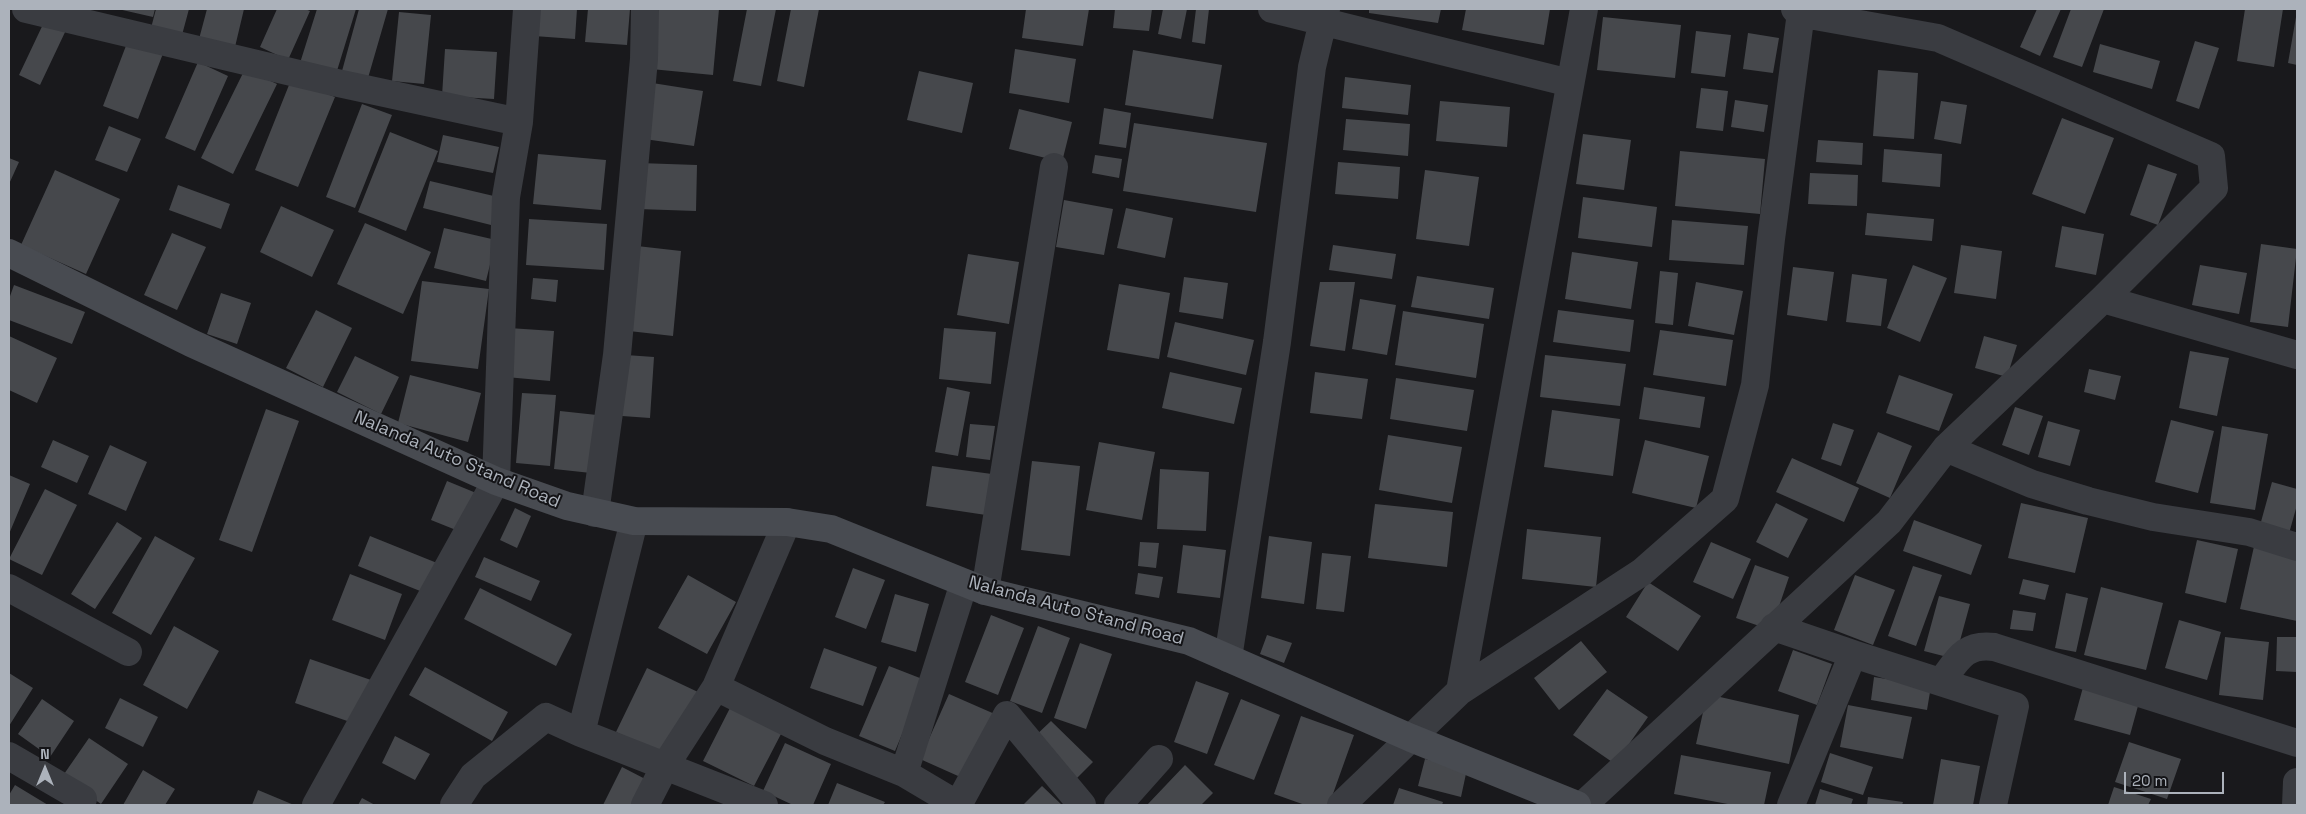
<!DOCTYPE html>
<html>
<head>
<meta charset="utf-8">
<style>
	body { margin:0 }
	#map { position:relative; width:2306px; height:814px; overflow:hidden; background:#19191c; font-family:"Space Grotesk",sans-serif }
	canvas { display:block }
	.frame { position:absolute; inset:0; border:10px solid #acb2bb; pointer-events:none }
	.north { position:absolute; left:20px; top:744px; width:50px; height:50px; -webkit-text-stroke:4px #141417; paint-order:stroke; rotate:0deg; font-size:14px; font-weight:700; line-height:20px; text-align:center; color:#acb2bb }
	.north::after { content:''; display:block; margin:auto; width:18px; height:22px; background:#acb2bb; clip-path:polygon(50% 0,100% 100%,50% 72%,0 100%) }
	.scale { position:absolute; left:2124px; top:772px; width:100px; height:22px; box-sizing:border-box; border:2px solid #acb2bb; border-top:0; padding-left:6px; font-size:15px; line-height:18px; white-space:nowrap; color:#acb2bb; -webkit-text-stroke:4px #141417; paint-order:stroke }
</style>
</head>
<body>
<div id="map">
<canvas width="2306" height="814"></canvas>
<div class="frame"></div>
<div class="north">N</div>
<div class="scale">20 m</div>
</div>
<script>
const ctx = document.querySelector('canvas').getContext('2d');
ctx.lineJoin = 'round';
function paint(path, color) { ctx.fillStyle = color; ctx.fill(path, 'evenodd'); }
function stroke(path, color, width, dash) { ctx.strokeStyle = color; ctx.lineWidth = width; ctx.lineCap = dash ? 'butt' : 'round'; ctx.setLineDash(dash || []); ctx.stroke(path); }
function drawText(font, color, halo, rows, align = 'center') {
  ctx.font = font + ' "Space Grotesk",sans-serif'; ctx.lineWidth = 4; ctx.setLineDash([]); ctx.textBaseline = 'middle'; ctx.strokeStyle = halo; ctx.fillStyle = color; for (const [text, x, y, turn = 0] of rows) {
    ctx.save(); ctx.translate(x, y); ctx.rotate((+turn || 0) * Math.PI / 180); ctx.textAlign = isNaN(turn) ? turn : align; if (halo) ctx.strokeText(text, 0, 0); ctx.fillText(text, 0, 0); ctx.restore();
  }
}
const building = new Path2D(`
	M118,9H155L153,17Z
	M156,9H189L182,35L151,28Z
	M207,9H244L235,47L199,39Z
	M277,9H305L310,11L288,60L260,47Z
	M317,9H356L336,74L300,63Z
	M359,9H388L368,78L342,71Z
	M536,9H577L575,39L534,36Z
	M588,9H630L627,45L585,42Z
	M657,9H719L713,75L651,69Z
	M747,9H776L761,86L733,81Z
	M791,9H819L804,87L777,81Z
	M1026,9H1089L1083,46L1022,38Z
	M1115,9H1152L1149,31L1113,28Z
	M1163,9H1187L1181,39L1158,34Z
	M1196,9H1209L1205,44L1192,42Z
	M1369,9H1441L1438,23L1369,13Z
	M1466,9H1550L1544,45L1462,30Z
	M2037,9H2061L2040,56L2020,47Z
	M2071,9H2104L2082,67L2053,57Z
	M2245,9H2283L2274,67L2237,61Z
	M399,12L431,15L424,84L392,81Z
	M1603,17L1681,25L1675,78L1597,70Z
	M2296,17H2297V65L2288,63Z
	M46,18L67,28L40,85L19,75Z
	M132,30L167,43L138,119L103,106Z
	M1696,31L1731,35L1725,77L1691,73Z
	M1748,33L1779,38L1773,73L1743,69Z
	M2195,41L2219,48L2199,109L2176,101Z
	M2100,44L2160,61L2152,89L2093,72Z
	M445,49L497,52L494,99L442,96Z
	M1015,49L1076,59L1069,103L1009,93Z
	M1133,50L1222,65L1213,119L1125,105Z
	M198,62L228,76L195,151L165,138Z
	M245,69L277,84L233,174L201,158Z
	M1878,70L1918,73L1914,139L1873,136Z
	M919,71L973,83L962,133L907,120Z
	M1345,77L1411,85L1408,115L1342,108Z
	M291,80L335,97L298,187L255,170Z
	M646,82L703,91L694,146L637,138Z
	M1701,88L1728,91L1723,131L1696,128Z
	M1735,100L1768,105L1764,132L1731,127Z
	M1440,101L1510,107L1507,147L1436,141Z
	M1941,101L1967,105L1961,144L1934,139Z
	M362,104L392,115L355,208L326,197Z
	M1104,108L1131,113L1126,148L1099,144Z
	M1019,109L1072,122L1062,162L1009,149Z
	M2062,118L2114,138L2085,214L2032,194Z
	M1346,119L1410,124L1408,156L1343,150Z
	M1134,123L1267,143L1256,212L1123,191Z
	M109,126L141,139L127,172L95,160Z
	M390,132L438,151L406,231L358,212Z
	M1583,134L1631,140L1624,190L1576,184Z
	M443,135L499,147L493,173L437,162Z
	M1818,140L1863,143L1862,165L1816,162Z
	M1884,149L1942,154L1940,187L1882,182Z
	M1680,151L1765,159L1760,214L1675,206Z
	M538,154L606,160L601,210L533,204Z
	M1095,155L1122,159L1119,178L1092,173Z
	M9,158L19,162L9,184Z
	M1338,162L1400,167L1398,199L1335,194Z
	M639,163L697,165L696,211L638,209Z
	M2148,164L2177,174L2158,225L2130,215Z
	M55,170L120,199L86,274L21,245Z
	M1425,170L1479,177L1469,246L1416,239Z
	M1810,173L1858,175L1857,206L1808,204Z
	M430,181L498,197L491,225L423,208Z
	M178,185L230,204L221,229L169,210Z
	M1583,197L1657,207L1652,247L1578,238Z
	M1064,200L1113,209L1104,255L1056,247Z
	M281,206L334,230L312,277L260,252Z
	M1126,208L1173,218L1165,258L1117,248Z
	M1867,213L1934,219L1932,241L1865,235Z
	M529,219L607,224L604,270L526,265Z
	M1672,220L1748,226L1744,265L1669,260Z
	M365,223L431,252L403,314L337,284Z
	M2062,226L2104,234L2096,275L2055,267Z
	M444,228L496,240L486,281L434,268Z
	M172,233L206,247L177,310L144,295Z
	M2261,244L2297,249L2288,327L2250,322Z
	M1333,245L1396,254L1392,279L1329,270Z
	M1961,245L2002,251L1996,299L1954,293Z
	M637,246L681,251L673,336L629,331Z
	M1572,252L1638,262L1631,309L1565,299Z
	M968,254L1019,262L1009,324L957,315Z
	M1913,265L1947,278L1920,342L1887,328Z
	M2200,265L2247,273L2239,314L2192,305Z
	M1793,267L1834,272L1827,321L1787,315Z
	M1660,271L1678,273L1673,325L1655,323Z
	M1852,274L1887,279L1881,326L1846,322Z
	M1417,276L1494,288L1489,319L1411,307Z
	M1184,277L1228,283L1223,319L1179,312Z
	M533,278L558,280L556,302L531,299Z
	M422,281L489,289L478,369L411,361Z
	M1320,282H1355L1345,351L1310,346Z
	M1696,282L1743,291L1734,335L1688,326Z
	M1119,284L1170,293L1159,359L1107,350Z
	M14,285L85,312L72,344L9,320V299Z
	M221,293L251,303L237,344L207,334Z
	M1360,299L1396,305L1387,355L1352,349Z
	M316,310L352,328L323,387L286,368Z
	M1558,310L1634,320L1630,352L1553,342Z
	M1403,311L1484,324L1476,378L1395,365Z
	M1175,322L1254,340L1246,375L1167,357Z
	M509,328L554,331L550,381L506,377Z
	M944,328L996,332L991,384L939,379Z
	M1660,330L1733,340L1726,386L1653,375Z
	M9,336L57,358L37,403L9,390Z
	M1984,336L2017,345L2007,377L1975,368Z
	M2190,351L2229,358L2217,416L2179,408Z
	M626,355L654,357L650,418L622,416Z
	M1545,355L1626,364L1620,406L1540,397Z
	M355,356L399,377L381,414L337,392Z
	M2089,369L2121,376L2115,400L2084,392Z
	M1170,372L1242,388L1234,424L1162,408Z
	M1315,372L1368,379L1362,419L1310,413Z
	M410,375L481,393L468,442L398,423Z
	M1899,375L1953,394L1939,431L1886,413Z
	M1396,378L1474,390L1467,431L1390,419Z
	M947,387L970,392L958,456L935,452Z
	M1644,387L1705,397L1700,428L1639,419Z
	M522,393L556,395L550,466L516,463Z
	M2015,407L2043,416L2029,455L2002,445Z
	M266,409L299,421L252,552L219,540Z
	M1552,410L1620,419L1613,476L1544,467Z
	M560,411L597,415L591,473L554,469Z
	M2171,420L2214,431L2198,493L2155,482Z
	M2048,421L2080,430L2070,466L2038,457Z
	M1833,423L1854,430L1841,466L1821,459Z
	M970,424L995,426L990,460L966,457Z
	M2222,426L2268,434L2255,510L2210,503Z
	M1878,432L1912,446L1890,498L1856,483Z
	M1388,435L1462,447L1452,503L1379,490Z
	M53,440L89,456L77,483L41,467Z
	M1645,440L1709,456L1696,508L1632,493Z
	M1099,442L1155,452L1142,520L1086,510Z
	M110,445L147,462L126,511L88,494Z
	M1792,458L1859,488L1844,522L1776,492Z
	M1032,461L1080,466L1070,556L1021,550Z
	M932,466L992,474L986,515L926,506Z
	M1160,469L1209,472L1206,531L1157,529Z
	M9,475L30,484L9,534Z
	M447,481L481,495L466,534L431,520Z
	M2272,482L2297,489V505L2288,537L2259,529Z
	M45,489L77,505L42,575L9,559Z
	M1776,503L1808,519L1788,558L1756,542Z
	M2021,503L2088,518L2075,573L2008,558Z
	M1375,504L1453,512L1447,567L1368,558Z
	M515,508L531,516L517,548L500,540Z
	M1914,520L1982,545L1971,575L1903,551Z
	M117,522L142,538L95,609L71,594Z
	M1527,529L1601,537L1596,587L1522,579Z
	M155,536L195,558L151,635L112,613Z
	M370,536L442,565L430,595L358,566Z
	M1269,536L1312,542L1304,604L1261,598Z
	M2197,540L2238,549L2226,603L2185,593Z
	M1140,542L1159,543L1156,568L1138,566Z
	M1711,542L1751,559L1733,599L1693,582Z
	M2255,542L2297,551V621L2240,609Z
	M1183,545L1226,550L1220,598L1177,593Z
	M1322,553L1351,556L1344,612L1316,609Z
	M484,557L540,581L531,601L475,577Z
	M1755,565L1789,577L1771,630L1736,618Z
	M1913,566L1942,575L1916,646L1888,636Z
	M853,568L885,580L866,629L835,617Z
	M1138,573L1163,577L1159,598L1135,594Z
	M350,574L402,594L385,640L332,620Z
	M688,575L736,602L707,654L658,628Z
	M1855,575L1895,590L1873,645L1834,630Z
	M2023,579L2049,585L2045,600L2019,594Z
	M1648,582L1701,616L1678,651L1626,617Z
	M2101,587L2163,603L2146,670L2084,655Z
	M480,588L572,634L556,666L464,619Z
	M2066,593L2088,598L2076,652L2055,648Z
	M895,594L929,604L916,652L881,642Z
	M1939,596L1970,604L1955,659L1924,651Z
	M2013,610L2036,613L2033,631L2010,629Z
	M991,615L1024,628L998,695L965,682Z
	M2179,620L2221,632L2207,680L2165,668Z
	M174,626L219,651L187,709L143,685Z
	M1038,626L1070,638L1042,713L1010,701Z
	M1267,635L1292,643L1284,663L1260,654Z
	M2225,637L2269,642L2263,700L2219,695Z
	M2277,637H2297V672L2276,671Z
	M1581,641L1607,672L1559,710L1534,678Z
	M1080,643L1112,654L1086,729L1054,718Z
	M824,648L877,667L863,706L810,688Z
	M1793,650L1832,664L1817,705L1778,691Z
	M310,659L371,680L356,724L295,703Z
	M889,666L925,680L895,751L859,736Z
	M425,667L508,712L492,741L409,695Z
	M647,668L698,692L667,756L616,732Z
	M9,673L33,688L9,726Z
	M1874,677L1931,686L1927,710L1871,700Z
	M2085,680L2141,695L2130,735L2074,720Z
	M1196,681L1229,693L1207,754L1174,742Z
	M1607,689L1648,717L1615,764L1573,735Z
	M949,694L997,715L967,780L920,759Z
	M1707,694L1799,715L1789,764L1696,744Z
	M120,698L158,717L143,747L105,728Z
	M42,699L74,721L50,757L18,734Z
	M1241,699L1280,715L1254,780L1214,765Z
	M1848,705L1912,717L1903,759L1840,747Z
	M730,708L781,734L754,786L703,761Z
	M1301,716L1354,735L1329,805H1305L1274,794Z
	M1051,721L1093,762L1075,780L1033,738Z
	M395,736L430,754L415,780L382,763Z
	M89,738L128,764L101,804L62,777Z
	M2129,742L2181,759L2167,799L2115,782Z
	M785,743L831,764L813,805H793L763,791Z
	M1830,753L1873,767L1863,795L1821,782Z
	M1681,755L1771,772L1764,805H1733L1674,794Z
	M1425,759L1467,769L1461,797L1418,786Z
	M1941,759L1980,766L1973,805H1933Z
	M1185,765L1213,793L1201,805H1147Z
	M622,767L651,782L640,805H603Z
	M143,770L175,789L165,805H123Z
	M837,783L885,802L883,805H828Z
	M15,785L48,805H9V795Z
	M1042,786L1062,805H1023Z
	M2114,787L2151,799L2148,805H2108Z
	M1399,788L1443,802L1442,805H1393Z
	M1820,789L1853,799L1851,805H1815Z
	M258,790L294,805H252Z
	M1868,797L1903,802L1902,805H1867Z
	M362,798L375,805H358Z`);
const street = new Path2D(`
	M26,9L333,82L519,122
	M1272,9L1570,83
	M2103,299L2297,355
	M1946,448L2032,484L2088,501L2153,517L2249,532L2297,547
	M595,513L617,355L644,59L645,9
	M634,521L581,733L764,805
	M9,588L128,652
	M985,591L1054,167
	M1774,627L1853,654L1791,805
	M1853,654L2015,706L1993,805
	M1228,658L1277,342L1312,67L1326,9
	M1941,682C1957,661 1964,643 1994,647L2297,743
	M716,687L825,741L904,773L964,583
	M1460,691L1642,572L1725,499L1755,385L1771,239L1800,20L1804,9
	M9,756L83,799L80,805
	M904,773L958,805L1007,715L1082,805
	M316,805L496,481L506,197L519,122L527,9
	M454,805L473,776L546,717L581,733
	M645,805L665,766L716,687L787,522
	M1118,805L1159,759
	M1341,805L1460,691L1584,9
	M1583,805L1889,522L1946,448L2103,299L2214,188L2211,156L1938,38L1815,16L1795,9
	M2296,805L2297,782`);
const secondary = new Path2D(`
	M9,253L191,343L496,481L567,506L634,521L787,522L831,529L985,591L1189,641L1411,738L1577,805`);
const streetNames = [
	["Nalanda Auto Stand Road",457,460,23],
	["Nalanda Auto Stand Road",1076,611,15]
];
paint(building, '#46484c');
stroke(street, '#3a3c41', 28);
stroke(secondary, '#484b51', 28);
drawText('18px', '#acb2bb', '#141417', streetNames);
</script>
</body>
</html>
